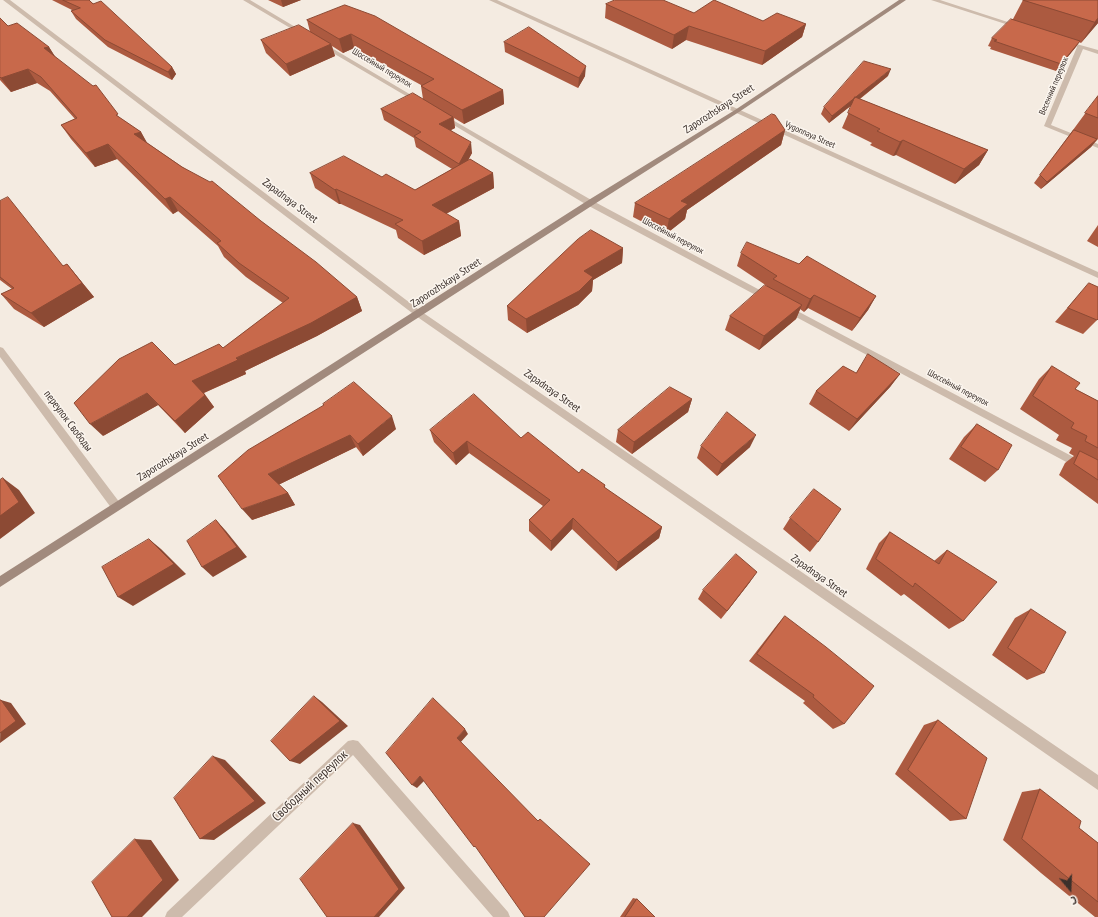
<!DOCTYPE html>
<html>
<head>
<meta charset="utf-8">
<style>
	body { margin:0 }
	#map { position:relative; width:1098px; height:917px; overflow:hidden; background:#f4ebe1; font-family:"PT Sans Narrow",sans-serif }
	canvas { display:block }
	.north { position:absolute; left:1050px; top:869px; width:40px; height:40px; -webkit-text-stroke:3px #fbf5ee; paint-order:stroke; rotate:161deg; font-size:11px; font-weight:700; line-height:16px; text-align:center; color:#3b302b }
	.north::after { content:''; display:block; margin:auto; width:14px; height:18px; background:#3b302b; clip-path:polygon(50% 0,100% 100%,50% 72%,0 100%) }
</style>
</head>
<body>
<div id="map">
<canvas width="1098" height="917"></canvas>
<div class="north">С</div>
</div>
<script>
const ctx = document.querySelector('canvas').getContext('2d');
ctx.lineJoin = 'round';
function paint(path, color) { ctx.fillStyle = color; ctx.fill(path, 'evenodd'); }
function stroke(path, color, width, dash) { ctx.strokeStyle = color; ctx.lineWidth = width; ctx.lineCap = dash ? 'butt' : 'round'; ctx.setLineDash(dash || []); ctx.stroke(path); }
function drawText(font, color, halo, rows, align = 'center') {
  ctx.font = font + ' "PT Sans Narrow",sans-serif'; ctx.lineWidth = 3; ctx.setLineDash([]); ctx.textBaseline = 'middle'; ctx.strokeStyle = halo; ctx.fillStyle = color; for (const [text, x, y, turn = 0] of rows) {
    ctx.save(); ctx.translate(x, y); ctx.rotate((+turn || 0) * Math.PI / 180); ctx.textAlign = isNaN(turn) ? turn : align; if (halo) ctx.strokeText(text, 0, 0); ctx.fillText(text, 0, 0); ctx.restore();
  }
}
const street = new Path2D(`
	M3,0H10L422,312L1098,775V790L416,316Z
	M243,0H250L307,34L302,35Z
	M489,0H497L1098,272V278Z
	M931,0H940L1023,27L1018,28Z
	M1062,40L1098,50V54L1083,49L1051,125L1098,144V148L1044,126L1077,47L1062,42Z
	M321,44H325L423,102L418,103L321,46Z
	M444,115L593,201L771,296L772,298L768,301L765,300L587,205L442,118L441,117Z
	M786,305L1098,470V479L783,310L782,308L783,306Z
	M0,347L3,348L120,503L121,506L120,509L116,511L112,509L0,357Z
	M353,740L358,741L508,912L510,917H493L353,755L182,917H165L167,912L348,741Z`);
const secondary = new Path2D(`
	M899,0H906L739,112L593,205L0,587V576L587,201L735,110Z`);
const wall = new Path2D(`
	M52,0H89L172,67L176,74L172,80L108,47L76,19L71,11H74Z
	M268,0H301L283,7Z
	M1023,0H1098V23L1081,43L1079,42L1075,48L1056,71L990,49L991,47L988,46L992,38L1013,19Z
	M606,4L694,13L763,21L806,24L802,37L762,65L686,40L672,49L605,18Z
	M345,5L503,90L504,104L464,124L454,118L455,128L451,130L472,153L468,160L493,173L494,188L446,214L459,221L461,236L424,255L398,238L396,230L341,204H339L315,188L310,173L382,177L415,190L452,169L416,147L414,138L384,120L381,109L423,99L421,86V85L354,48L343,53L332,46L335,56L290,76L266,53L261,40L310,32L307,20Z
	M0,18L8,26L49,47L55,57L120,118L141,132L146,142L261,221L357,297L362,311L317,336L245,371L246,374L204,393L214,407L185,433L158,405L103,436L175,365L223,348L283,303L246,277L224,257L218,246L178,211L173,214L117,159L95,167L71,139L61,125L75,119L50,91L37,83L11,92L0,80Z
	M504,42L585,76L578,88L505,52Z
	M888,76L860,99L988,150L979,165L955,184L896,155L893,156L870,145L872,143L842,128L852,105L829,123L821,114L824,107Z
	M1098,96V139L1091,147L1041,189L1034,183Z
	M785,130L781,145L687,210L685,219L666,234L633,217L635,203Z
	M0,201L63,266L67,264L94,297L44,327L14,309L1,294L12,289L0,280Z
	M1098,225V247L1087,241Z
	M623,248L622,263L593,280L592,291L578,305L527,333L508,320L507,306Z
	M741,253L876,296L868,310L852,331L808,308L804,312L800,309L796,319L759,350L725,330L730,316L767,286L737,266Z
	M1089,283L1097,320L1083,334L1055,322Z
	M1052,366L1075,389L1098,401V504L1059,475L1065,463L1074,456L1069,453L1072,448L1056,440L1059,435L1020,409L1039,379Z
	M900,374L890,387L849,431L809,404L816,391Z
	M692,399L688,412L632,454L616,442L618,430Z
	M323,404L396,429L363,456L356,447L278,485L288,493L295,505L252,520L324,406Z
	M977,424L998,470L985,482L949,459L964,437Z
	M430,430L521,438L579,473L605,485V488L662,527L659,538L616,571L572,529L551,551L529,531V520L543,506L469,453L456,465L434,442Z
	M701,446L750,447L717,476L697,458Z
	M790,518L818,542L810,552L783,529Z
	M890,532L934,561L947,550L963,621L949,629L904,594L901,596L866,569L879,543Z
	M750,582L721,619L698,599L703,590Z
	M1031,609L1044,673L1027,680L992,655L1015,618Z
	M785,616L844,724L833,729L803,703L805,701L749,661L777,625Z
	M938,720L966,819L950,821L895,774L924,725Z
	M1040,789L1079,828L1098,843V917H1095L1041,873L1003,840L1022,792Z
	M633,898L637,899L655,917H620Z`);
const shadedWall = new Path2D(`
	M281,0H301L283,7Z
	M1098,18V23L1081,43L1095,22Z
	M806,24L802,37L762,65L765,51Z
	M689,26L686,40L672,49L674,35Z
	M351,34L354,48L343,53L339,39Z
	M1080,41L1075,48L1056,71L1061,64Z
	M331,44L335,56L290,76L286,64Z
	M49,47L58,61L44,48Z
	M586,66L585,76L578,88L579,78Z
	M172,67L176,74L172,80L168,72Z
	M28,69L37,83L11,92L1,78Z
	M891,69L888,76L829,123L832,116Z
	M503,90L504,104L464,124L462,110Z
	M453,117L455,128L441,135L439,124Z
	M785,130L781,145L687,210L685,219L666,234L669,219L681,201Z
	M141,132L149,146L134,134Z
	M1097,139L1091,147L1041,189L1047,182Z
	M903,140L896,155L893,156L900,142Z
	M471,142L472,153L460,175L459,164Z
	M108,144L117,159L95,167L86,153Z
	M988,150L979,165L955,184L964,169Z
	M493,173L494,188L434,220L432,205Z
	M336,189L341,204H339L335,190Z
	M170,197L178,211L173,214L165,199Z
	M459,221L461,236L424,255L422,241Z
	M623,248L622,263L593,280L592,291L578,305L527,333L526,319L584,271Z
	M67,264L94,297L44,327L31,313Z
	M814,295L808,308L804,312L810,299Z
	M876,296L868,310L852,331L860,318Z
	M357,297L362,311L317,336L245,371L246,374L201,394L192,381Z
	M802,305L796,319L759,350L764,336Z
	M900,374L890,387L849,431L857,419Z
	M147,393L158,405L103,436L90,424Z
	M205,395L214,407L185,433L175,421Z
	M692,399L688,412L632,454L634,442Z
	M392,416L396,429L363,456L358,444Z
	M350,435L356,447L276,486L268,474Z
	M756,435L750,447L717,476L722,464Z
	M467,441L469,453L456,465L453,453Z
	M3,478L19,490L35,513L0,539V516Z
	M288,493L295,505L252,520L242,509Z
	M573,518L572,529L551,551V541Z
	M216,520L226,531L247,557L213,577L202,567Z
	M662,527L659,538L616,571L618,562Z
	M149,539L161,549L186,574L133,606L118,597Z
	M757,572L750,582L721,619L727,611Z
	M314,696L322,702L348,726L300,764L290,761Z
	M1,700L11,703L26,724L0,743Z
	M465,729L468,734L460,743L457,738Z
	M213,756L225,760L266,803L214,840L200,839Z
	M420,776L425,780L417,788L412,785Z
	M353,823L360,825L405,888L379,917H374Z
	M135,839L151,840L179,880L142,917H127Z`);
const building = new Path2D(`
	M63,0H89L93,4L101,1L172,67L168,72L105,40L71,11L80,8Z
	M615,0H663L694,13L714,0L763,21L777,13L806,24L765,51L689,26L674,35L606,4Z
	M1023,0H1098V18L1095,22Z
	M345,5L375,16L503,90L462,110L421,86L434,79L351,34L339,39L307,20Z
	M0,18L8,26L17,23L49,47L44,48L93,86L96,85L118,114L116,115L141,132L134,134L182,167L210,182L212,181L261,221L316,262L357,297L311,323L236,358L238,360L192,381L205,395L175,421L147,393L90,424L74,403L119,359L152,342L175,365L219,344L223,348L289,298L239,263L217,243L221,241L170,197L165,199L108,144L86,153L61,125L77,118L41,77L28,69L1,78L0,77Z
	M1011,19L1080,41L1061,64L994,41L997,40L992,38Z
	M299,25L331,44L286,64L261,40Z
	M529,27L586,66L579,78L504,42Z
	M864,61L891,69L832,116L824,107Z
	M413,93L453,117L439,124L471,142L459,164L414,136L421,132L381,109Z
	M1098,96V118L1085,113Z
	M855,97L988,150L964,169L903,140L900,142L877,131L880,129L848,113Z
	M772,114L775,115L785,130L681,201L688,204L669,219L635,203Z
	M1074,130L1097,139L1047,182L1040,175Z
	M344,156L382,177L386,174L415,190L470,159L493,173L432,205L459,221L422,241L395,224L403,220L336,189L335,190L310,173Z
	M8,197L63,266L67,264L82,283L31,313L1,294L14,288L0,277V201Z
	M591,230L623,248L584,271L593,277L579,291L526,319L507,306L578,239Z
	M747,242L799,264L807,256L876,296L860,318L814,295L810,299L773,279L777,276L741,253Z
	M1089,283L1098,287V319L1097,320L1068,308Z
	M765,285L802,305L764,336L730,316Z
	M868,354L900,374L857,419L816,391L843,366L856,373Z
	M1052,366L1080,383L1075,389L1098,401V448L1085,441L1087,436L1071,428L1074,423L1033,396Z
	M354,382L392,416L358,444L350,435L268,474L288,493L242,509L218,476L248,450L324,405L323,404Z
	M670,387L692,399L634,442L618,430Z
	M474,394L521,438L528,432L579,473L582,469L605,485L604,487L662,527L618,562L573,518L551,541L529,520L550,500L467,441L453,453L430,430Z
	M727,412L756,435L722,464L701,446Z
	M977,424L1012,445L998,470L961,447Z
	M1080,451L1098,460V480L1074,464Z
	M3,478L19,502L0,516V480Z
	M814,489L841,509L818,542L790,518Z
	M216,520L237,547L202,567L187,541Z
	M890,532L939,564L947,550L997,582L963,621L915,583L913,587L876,559Z
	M149,539L174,564L118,597L102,567Z
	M736,554L757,572L727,611L703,590Z
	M1031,609L1066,632L1044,673L1008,648Z
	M785,616L826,647L874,686L844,724L813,697L814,695L757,654Z
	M314,696L340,721L290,761L271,741Z
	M433,698L465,729L457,738L538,821L540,819L590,864L544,917H525L475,846L474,847L420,776L412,785L386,753Z
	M0,700H1L16,721L0,733Z
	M938,720L987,758L966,819L908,770Z
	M213,756L255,801L200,839L174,798Z
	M1040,789L1081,821L1079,828L1098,843V902L1062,873L1022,839Z
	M353,823L399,889L374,917H327L300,879Z
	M135,839L163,880L127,917H112L92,882Z
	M637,899L655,917H625Z`);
const farStreetnames = [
	["Шоссейный переулок",382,68,31],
	["Весенний переулок",1054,86,-67],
	["Vygonnaya Street",810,135,24],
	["Шоссейный переулок",673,236,28],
	["Шоссейный переулок",958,388,28]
];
const streetNames = [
	["Zaporozhskaya Street",719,109,-33],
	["Zapadnaya Street",290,201,37],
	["Zaporozhskaya Street",446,283,-33],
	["Zapadnaya Street",552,391,35],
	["переулок Свободы",68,421,53],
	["Zaporozhskaya Street",173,457,-32],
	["Zapadnaya Street",819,576,35]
];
const nearStreetnames = [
	["Свободный переулок",310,786,-43]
];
paint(street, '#cdbbac');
paint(secondary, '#a18a7d');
paint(wall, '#ac5a40');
paint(shadedWall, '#8c4a34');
paint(building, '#c8694b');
stroke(building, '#8c4a34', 1);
drawText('9px', '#3b302b', '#fbf5ee', farStreetnames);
drawText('11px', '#3b302b', '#fbf5ee', streetNames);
drawText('13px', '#3b302b', '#fbf5ee', nearStreetnames);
</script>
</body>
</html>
